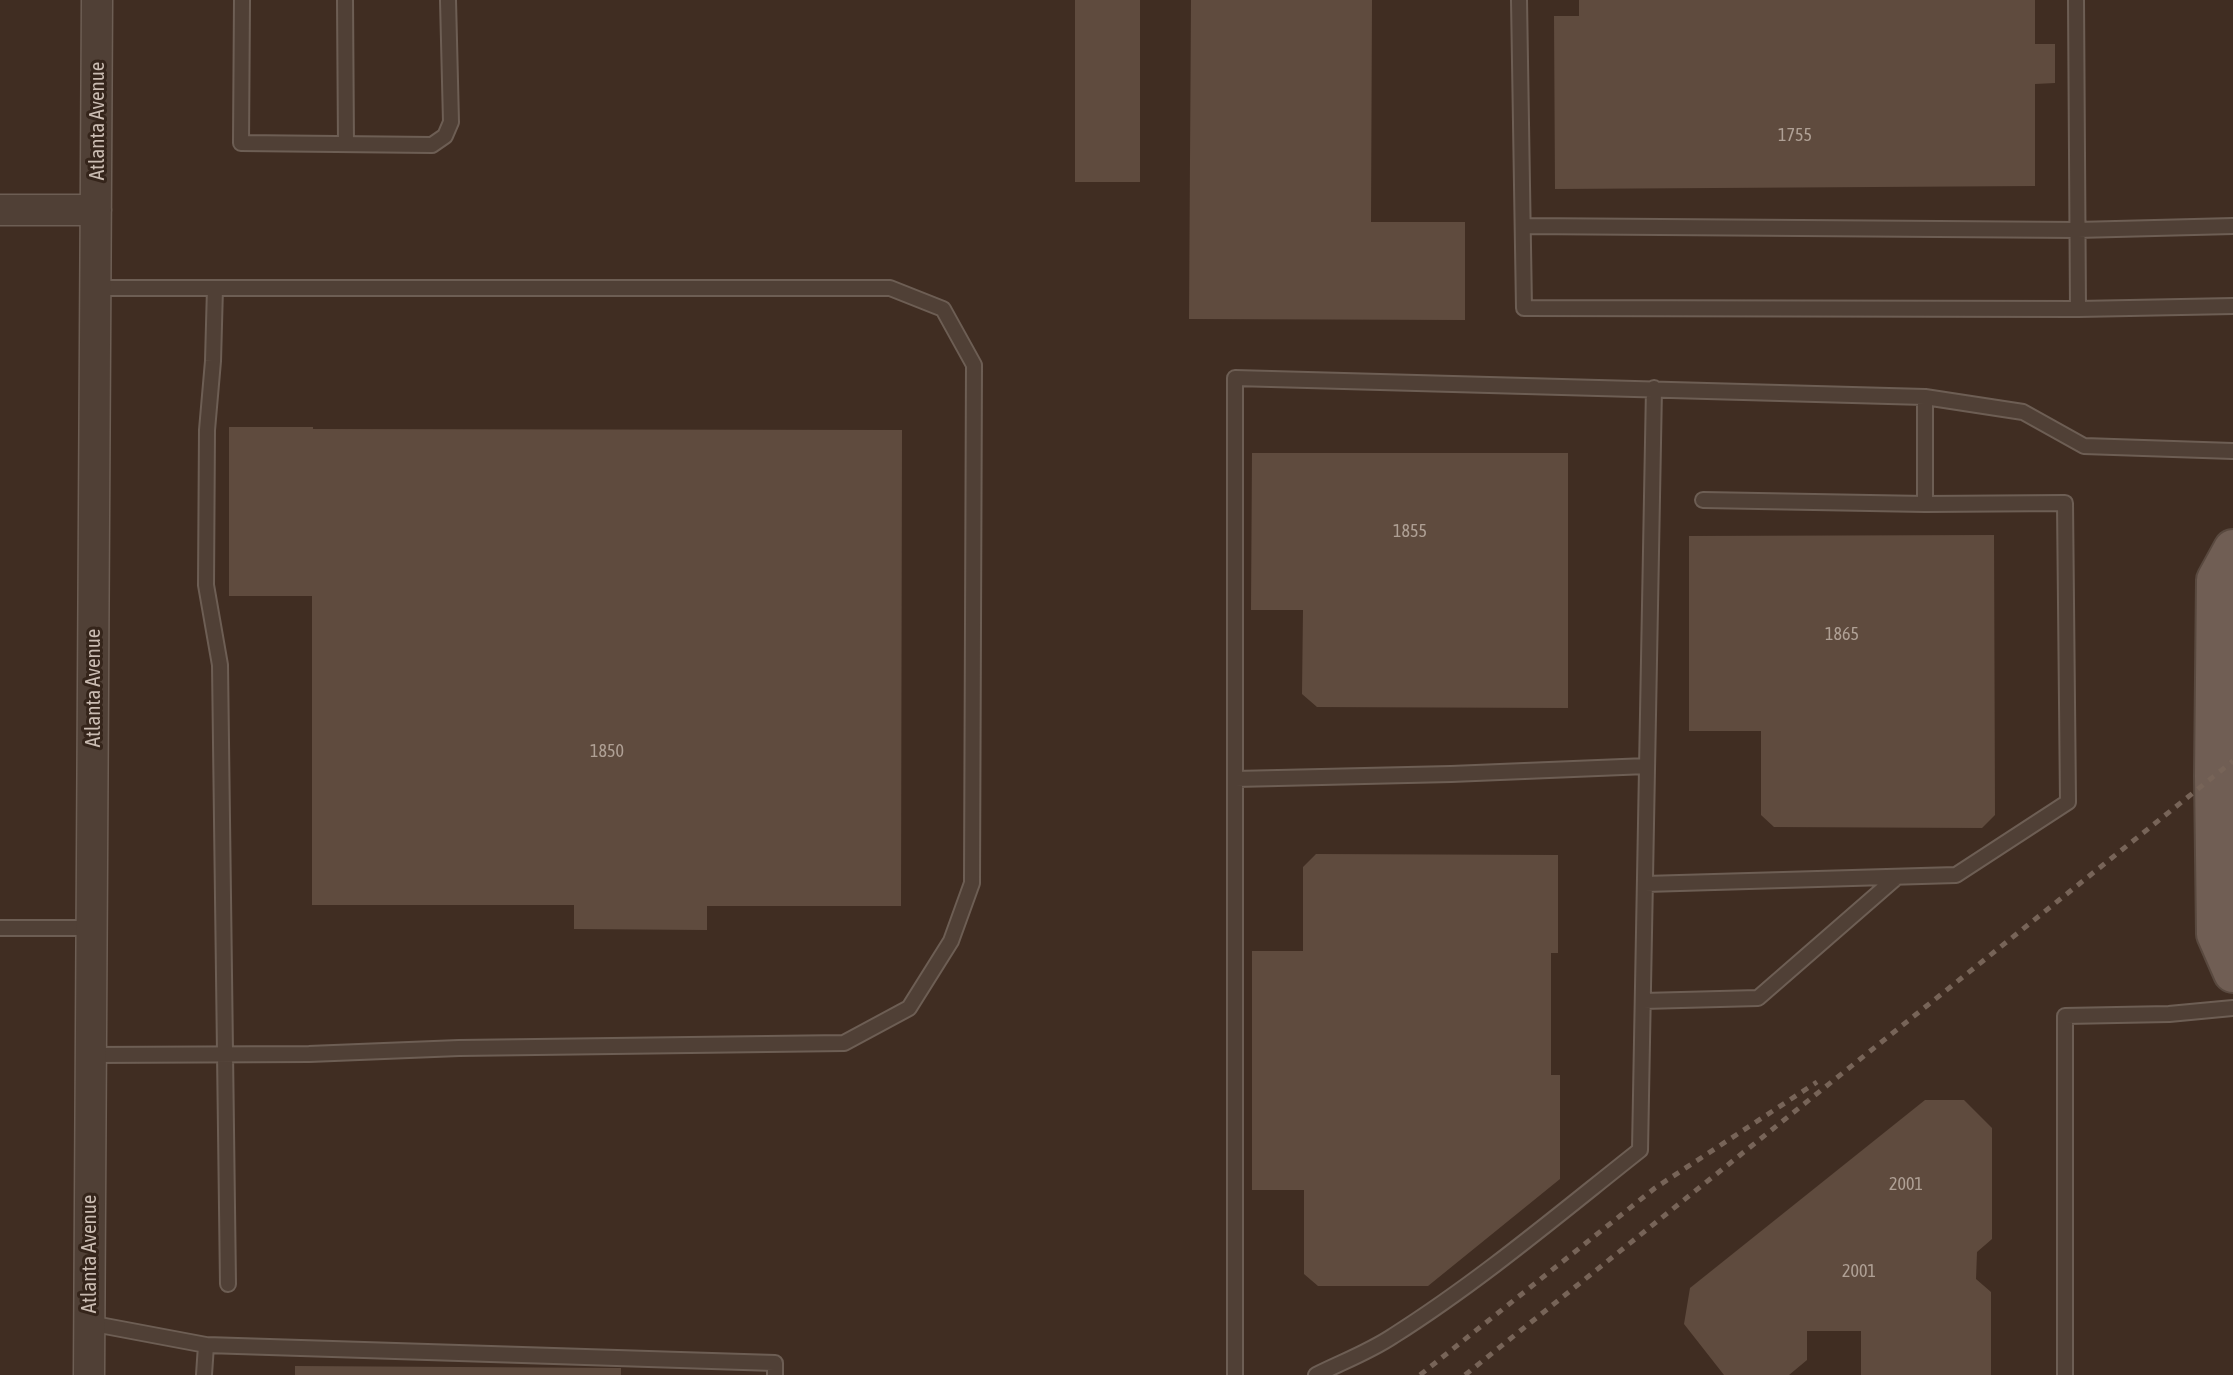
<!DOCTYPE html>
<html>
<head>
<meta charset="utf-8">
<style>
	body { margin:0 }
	canvas { display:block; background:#402d22 }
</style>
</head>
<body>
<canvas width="2233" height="1375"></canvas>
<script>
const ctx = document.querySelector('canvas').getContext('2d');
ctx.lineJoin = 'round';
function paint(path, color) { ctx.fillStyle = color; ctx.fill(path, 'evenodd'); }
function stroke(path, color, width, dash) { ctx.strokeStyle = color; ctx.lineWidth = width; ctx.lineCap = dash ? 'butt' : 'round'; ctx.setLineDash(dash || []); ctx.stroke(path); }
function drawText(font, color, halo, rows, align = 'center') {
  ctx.font = font + ' "Asap Condensed",sans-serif'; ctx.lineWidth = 6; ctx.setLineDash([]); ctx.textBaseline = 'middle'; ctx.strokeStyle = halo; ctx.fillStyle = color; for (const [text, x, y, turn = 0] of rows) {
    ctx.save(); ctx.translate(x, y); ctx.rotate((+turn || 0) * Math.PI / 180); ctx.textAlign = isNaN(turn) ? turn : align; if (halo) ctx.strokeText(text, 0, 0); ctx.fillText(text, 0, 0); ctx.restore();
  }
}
const building = new Path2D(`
	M1075,0H1140V182H1075Z
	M1191,0H1372L1371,222H1465V320L1189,319Z
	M1579,0H2035V44H2055V83L2035,84V186L1555,189L1554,16H1579Z
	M229,427H313V429L902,430L901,906H707V930L574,929V905H312V596H229Z
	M1252,453H1568V708L1317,707L1302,694L1303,610H1251Z
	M1994,535L1995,815L1982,828L1774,827L1761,815V731H1689V536Z
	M1316,854L1558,855V953H1551V1075H1560V1179L1428,1286H1318L1304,1274V1190H1252V951H1303V867Z
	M1925,1100H1964L1992,1128V1239L1977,1252L1976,1279L1991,1292V1375H1861V1331H1807V1360L1789,1375H1724L1684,1324L1690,1288Z
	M295,1366L621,1368V1375H295Z`);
const lane = new Path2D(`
	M242,0L241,143L432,145L445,136L451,122L448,0
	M345,0L346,144
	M1519,0L1524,308L2078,309L2076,0
	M1523,226L2077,230L2233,226
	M215,288L213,361L207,430L206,585L220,665L228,1284
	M2078,309L2233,306
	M1703,500L1925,504
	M1235,779L1451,774L1647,766
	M1645,884L1956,875L2068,802L2065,503L1925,504V397
	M0,928H92
	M1643,1001L1758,998L1897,877
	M91,1055L309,1054L459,1048L844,1043L909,1008L951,941L972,883L974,365L943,309L890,288H96
	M89,1323L206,1345L204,1375
	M206,1345L775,1363V1375
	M1235,1375V378L1925,397L2023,412L2084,446L2233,451
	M1316,1375C1342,1362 1369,1352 1393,1336C1480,1281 1559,1214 1640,1150L1654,388
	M2065,1375V1016L2169,1014L2233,1008`);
const street = new Path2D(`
	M0,210H96
	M89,1375L97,0`);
const primary = new Path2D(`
	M2233,549L2216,580L2214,776L2216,934L2233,973`);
const rail = new Path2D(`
	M1420,1375L1655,1188L1817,1082
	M1465,1375L2233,761`);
const numberNames = [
	["1755",1795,135],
	["1855",1410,531],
	["1865",1842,634],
	["1850",607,751],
	["2001",1906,1184],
	["2001",1859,1271]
];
const streetNames = [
	["Atlanta Avenue",97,121,-90],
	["Atlanta Avenue",93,688,-90],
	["Atlanta Avenue",89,1254,-90]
];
paint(building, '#5f4b3e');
stroke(lane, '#6d5e54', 18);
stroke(street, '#6d5e54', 33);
stroke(primary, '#59493f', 42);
stroke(lane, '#504036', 14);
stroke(street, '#504036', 30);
stroke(primary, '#705e54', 38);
stroke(rail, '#776458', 5, [7, 7]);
drawText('18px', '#afa095', null, numberNames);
drawText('21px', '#cabcb2', '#35251b', streetNames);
</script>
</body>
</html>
